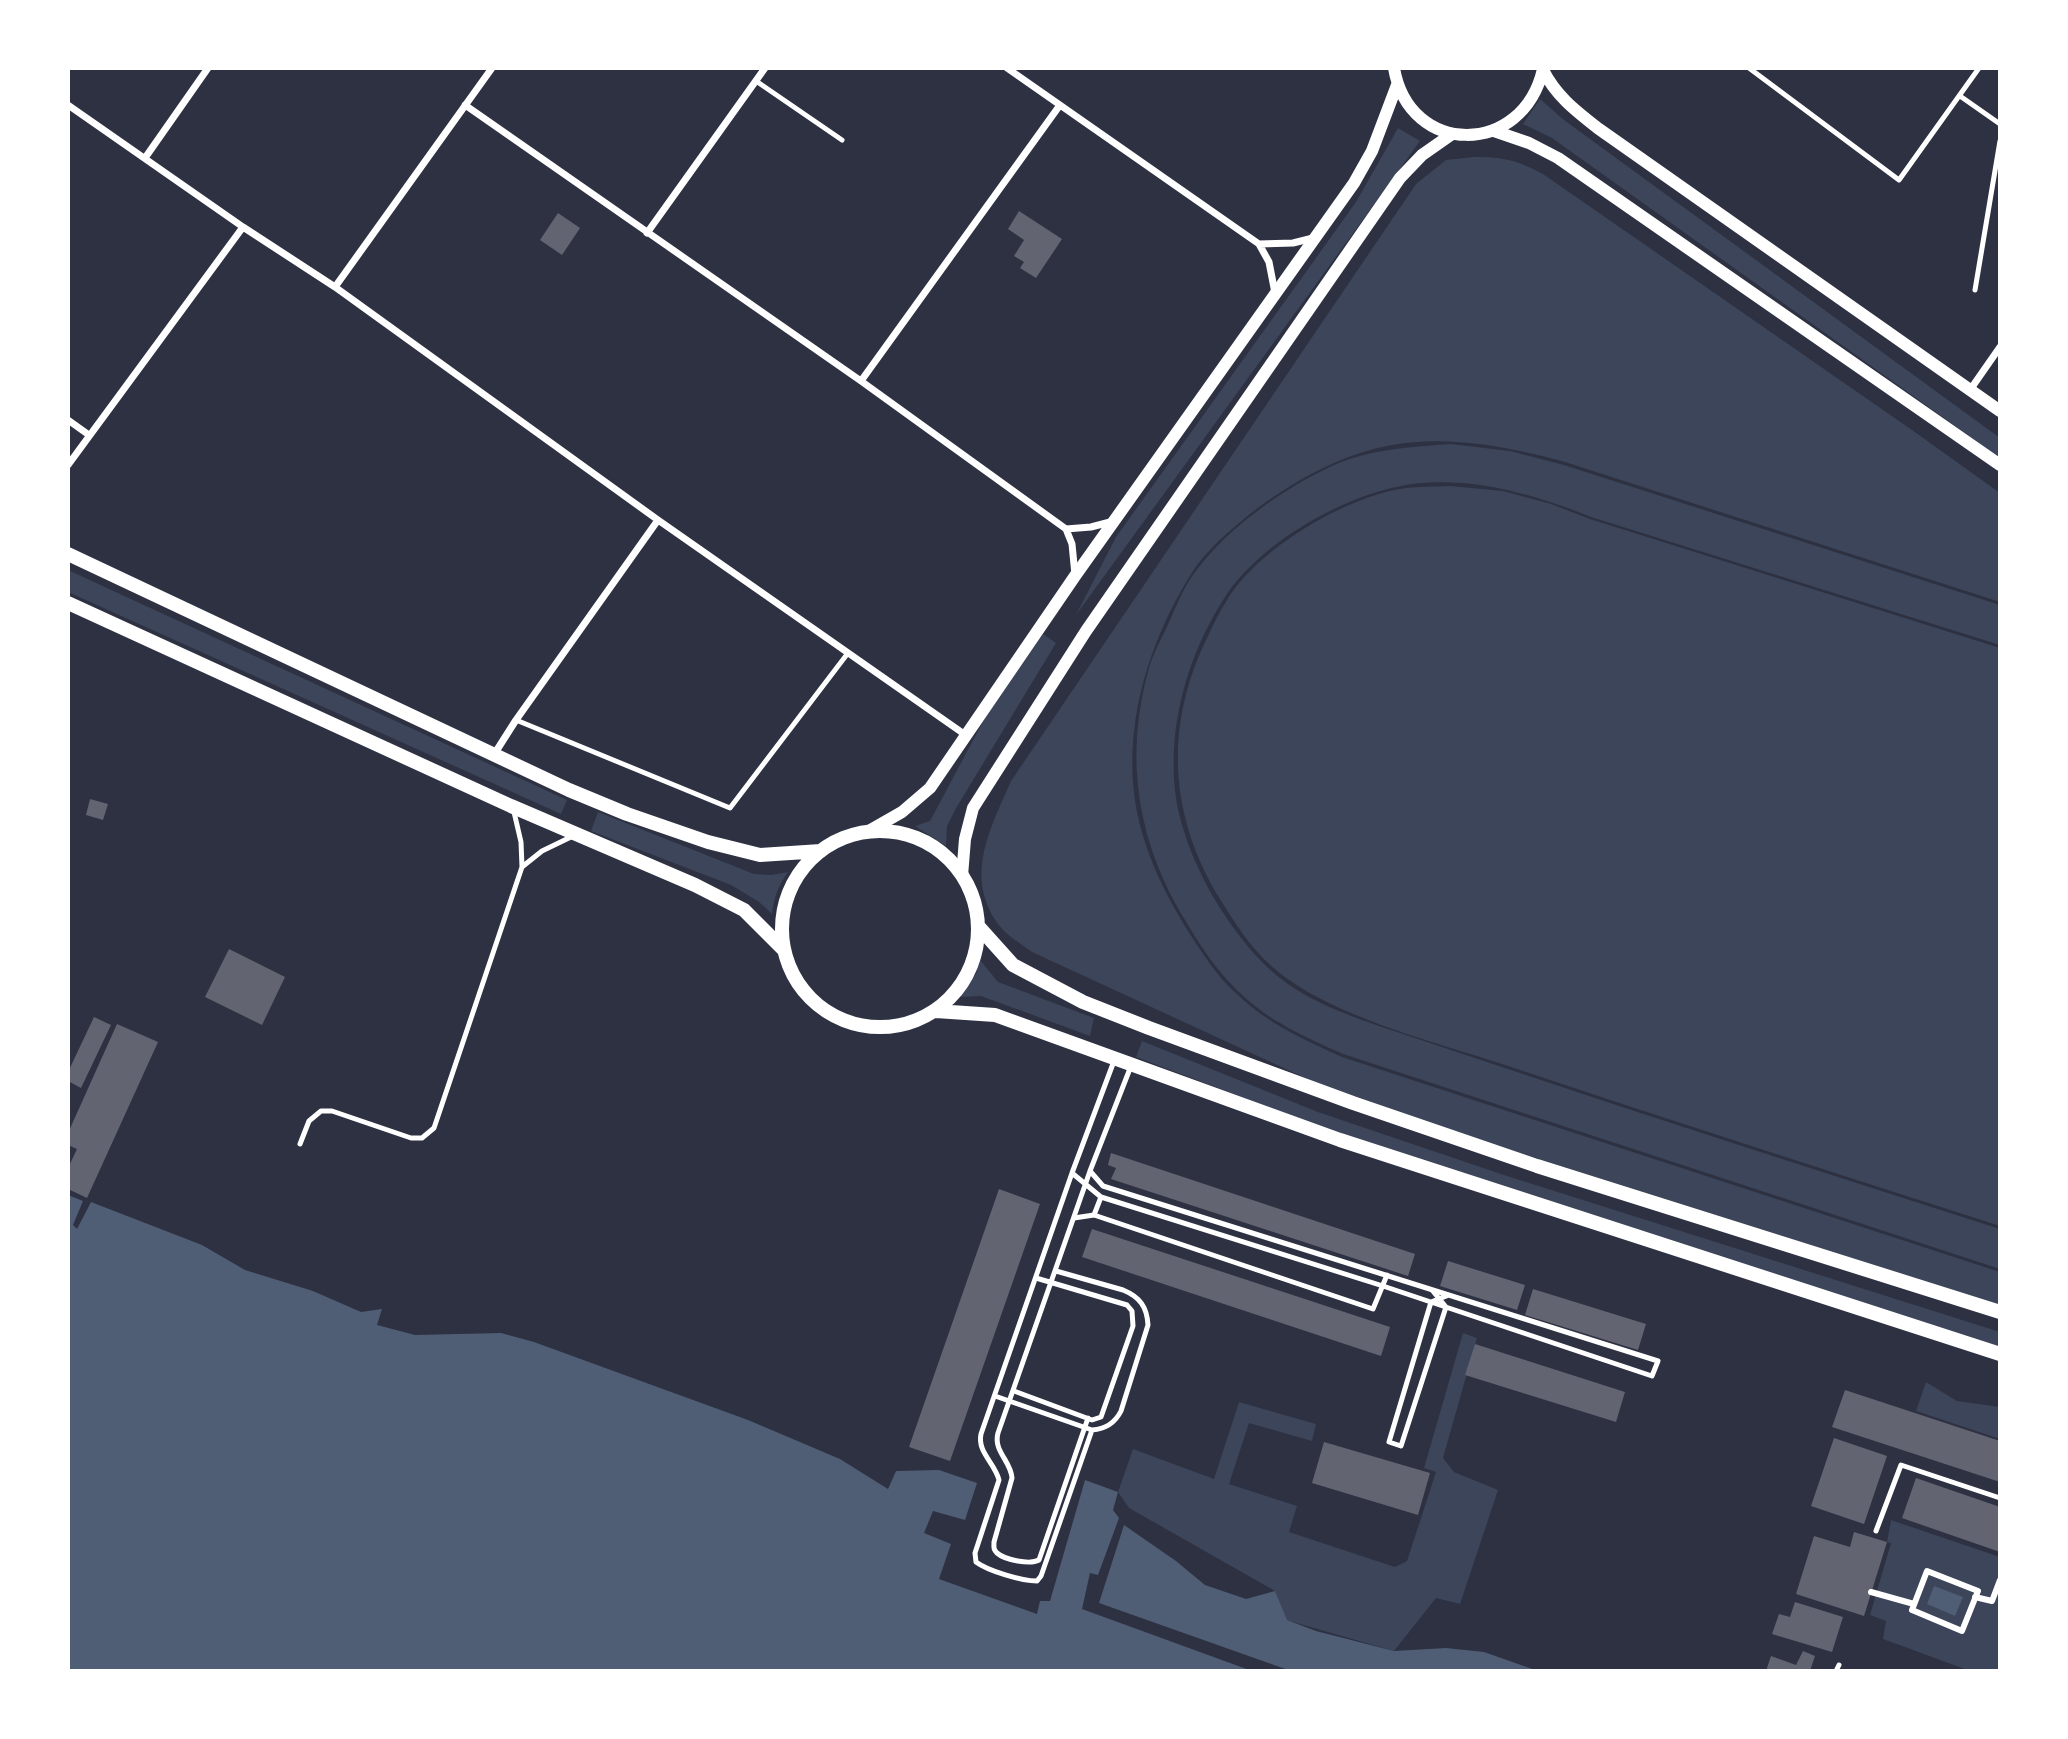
<!DOCTYPE html>
<html>
<head>
<meta charset="utf-8">
<style>
	body { margin:0 }
	#map { position:relative; width:2068px; height:1739px; overflow:hidden; background:#2d3142; font-family:Jost,sans-serif }
	canvas { display:block }
	.frame { position:absolute; inset:0; border:70px solid #fff; pointer-events:none }
</style>
</head>
<body>
<div id="map">
<canvas width="2068" height="1739"></canvas>
<div class="frame"></div>
</div>
<script>
const ctx = document.querySelector('canvas').getContext('2d');
ctx.lineJoin = 'round';
function paint(path, color) { ctx.fillStyle = color; ctx.fill(path, 'evenodd'); }
function stroke(path, color, width, dash) { ctx.strokeStyle = color; ctx.lineWidth = width; ctx.lineCap = dash ? 'butt' : 'round'; ctx.setLineDash(dash || []); ctx.stroke(path); }
const green = new Path2D(`
	M1540,99L1564,120L2000,438V458L1552,138L1523,124Z
	M1398,128L1420,141L1076,615L1116,537L1356,202Z
	M1474,157C1503,157 1517,160 1543,174L1912,430L2000,493V602L1565,462C1509,447 1451,435 1392,445C1341,454 1291,482 1250,514C1230,530 1205,551 1191,574C1148,643 1121,729 1137,812C1145,853 1164,892 1186,928C1201,951 1217,977 1238,995C1268,1024 1305,1040 1342,1057L2000,1272V1305L1353,1100L1032,952C1021,944 1006,935 998,924C964,876 990,829 1011,781L1416,184L1446,160Z
	M1451,444L1510,451L1564,465L2000,605V645L1591,517C1531,493 1461,473 1396,487C1336,500 1259,545 1225,597C1186,657 1165,733 1177,804C1188,861 1223,922 1264,964C1302,1002 1356,1018 1406,1035C1439,1046 1472,1057 1505,1068C1669,1123 1835,1176 2000,1229V1269L1343,1054C1307,1038 1268,1021 1239,992C1219,973 1202,949 1188,925C1138,846 1123,759 1149,668C1153,654 1160,641 1166,629C1174,611 1183,588 1195,572C1229,527 1281,490 1332,466C1369,449 1411,447 1451,444Z
	M1450,486L1503,491L1551,504L1590,519L2000,648V1226C1835,1173 1669,1120 1505,1065C1433,1041 1323,1015 1268,963C1249,945 1234,922 1220,899C1169,816 1164,726 1207,638C1213,625 1219,612 1227,600C1258,549 1342,499 1400,489C1416,486 1434,487 1450,486Z
	M68,570L567,800L561,814L68,592Z
	M1043,634L1056,643L955,810L947,826L946,846L915,826L930,821L988,712Z
	M598,812L754,874L771,875L788,872C778,886 774,898 772,914L759,902L731,885L591,831Z
	M980,960L998,982L1094,1018L1090,1036L981,996L960,997L976,974Z
	M1142,1041L1318,1112L1504,1175L2000,1332V1350L1398,1156L1136,1057Z
	M1463,1333L1477,1338L1443,1458L1454,1472L1498,1490L1460,1604L1436,1598L1394,1651L1286,1620L1275,1591L1129,1508L1118,1492L1133,1449L1214,1479L1239,1402L1316,1424L1312,1441L1249,1423L1229,1484L1297,1506L1289,1532L1395,1567L1407,1561L1436,1472L1424,1468Z
	M1926,1382L1957,1401L2000,1407V1439L1916,1411Z
	M1891,1520L2000,1557V1671H1970L1883,1639L1886,1621L1870,1615L1891,1543L1887,1542Z`);
const water = new Path2D(`
	M68,1195L83,1201L73,1225L77,1229L91,1202L202,1245L245,1270L313,1291L361,1312L382,1309L377,1325L415,1335L501,1333L534,1342L748,1420L840,1459L888,1489L896,1471L939,1470L977,1483L965,1520L933,1511L924,1533L951,1544L939,1579L1037,1614L1040,1601H1050L1085,1480L1118,1492L1113,1510L1119,1518L1098,1575L1090,1573L1082,1609L1252,1671H68Z
	M1124,1525L1176,1561L1205,1585L1246,1599L1275,1591L1287,1620L1316,1631L1394,1651L1446,1648L1484,1652L1538,1671H1291L1099,1603Z
	M1934,1586L1963,1597L1955,1616L1927,1604Z`);
const building = new Path2D(`
	M1019,211L1062,239L1036,278L1020,268L1024,262L1014,256L1024,240L1008,229Z
	M558,213L580,228L562,255L540,240Z
	M90,799L108,804L103,820L86,815Z
	M229,949L285,977L262,1025L205,997Z
	M94,1017L111,1025L81,1088L68,1081V1072Z
	M117,1024L158,1042L87,1198L68,1189V1168L77,1149L68,1145V1133Z
	M1111,1153L1415,1254L1408,1276L1111,1179L1116,1168L1108,1165Z
	M999,1189L1040,1204L950,1461L909,1447Z
	M1092,1229L1390,1327L1381,1356L1082,1257Z
	M1448,1261L1525,1285L1517,1310L1440,1286Z
	M1533,1289L1646,1324L1638,1350L1525,1315Z
	M1475,1344L1625,1392L1616,1422L1465,1375Z
	M1845,1390L2000,1441V1482L1832,1427Z
	M1834,1438L1887,1456L1864,1524L1811,1506Z
	M1324,1442L1430,1473L1418,1515L1312,1483Z
	M1916,1478L2000,1507V1552L1902,1518Z
	M1854,1532L1887,1542L1864,1616L1796,1594L1814,1536L1850,1547Z
	M1795,1602L1843,1617L1832,1652L1772,1634L1779,1614L1790,1617Z
	M1803,1651L1815,1656L1810,1671H1766L1771,1656L1796,1665Z`);
const service = new Path2D(`
	M1749,68L1899,180L1979,68
	M756,81L842,140
	M1960,96L2000,124
	M1975,290L2000,141
	M516,720L730,808L848,653
	M522,867L542,851L573,836
	M300,1144L309,1121L321,1111H332L411,1138H422L434,1128L522,867L521,842L514,812
	M1090,1171L1103,1186L1658,1361L1652,1376L1383,1286L1101,1197
	M1072,1173L1101,1197L1094,1215
	M1074,1218L1094,1215L1373,1309L1387,1275
	M1432,1290L1446,1307L1401,1446L1389,1442L1431,1302L1449,1295
	M1014,1391L1092,1420L1101,1417L1133,1326L1132,1311L1127,1305L1036,1278
	M995,1396L1092,1430C1106,1429 1115,1423 1121,1411L1148,1325C1147,1307 1140,1297 1123,1290L1056,1271
	M1088,1418L1039,1560C1030,1565 1005,1560 997,1553C993,1549 994,1547 994,1542L1012,1478C1011,1461 993,1451 998,1433L1090,1171L1131,1066
	M1092,1430L1041,1576L1037,1581C1022,1581 988,1571 976,1562L975,1553L999,1480C995,1463 977,1452 981,1434L1072,1173L1114,1061
	M1876,1531L1901,1465L2000,1498
	M1836,1671L1839,1665`);
const pedestrian = new Path2D(`
	M1927,1571L1978,1591L1962,1631L1912,1610Z
	M1871,1592L1914,1604
	M1975,1597L1992,1601L2000,1580`);
const minor = new Path2D(`
	M1007,68L1259,244L1269,262L1275,293
	M68,105L243,227L335,287L658,520L967,736
	M465,105L861,381L1066,529L1072,544L1075,575
	M145,158L208,68
	M647,233L765,68
	M1259,244L1293,243L1313,238
	M335,287L492,68
	M861,381L1060,105
	M1970,390L2000,347
	M68,420L89,435
	M68,465L243,227
	M1066,529L1091,527L1114,521
	M495,753L516,720L658,520`);
const tertiary = new Path2D(`
	M1394,68C1409,157 1523,157 1543,69
	M1543,70C1556,96 1576,111 1599,129L2000,411
	M1494,131L1529,143L1558,158L2000,465
	M867,832L902,812L930,788L1075,576L1354,183L1372,151L1397,85
	M962,876L965,839L973,808L1086,631L1400,178L1422,155L1452,134`);
const secondary = new Path2D(`
	M68,554L569,790L627,814L708,842L760,855L821,851
	M68,603L511,806L695,885L744,910L784,950
	M782 929a98 98 0 1 1 196 0a98 98 0 1 1-196 0Z
	M978,926L1013,965L1083,1002L1149,1028L1353,1103L1537,1166L2000,1312
	M936,1011L995,1015L1340,1140L2000,1354`);
paint(green, '#3c4559');
paint(water, '#4f5d75');
paint(building, '#626471');
stroke(service, '#fff', 5);
stroke(pedestrian, '#fff', 6);
stroke(minor, '#fff', 7);
stroke(tertiary, '#fff', 12);
stroke(secondary, '#fff', 14);
</script>
</body>
</html>
